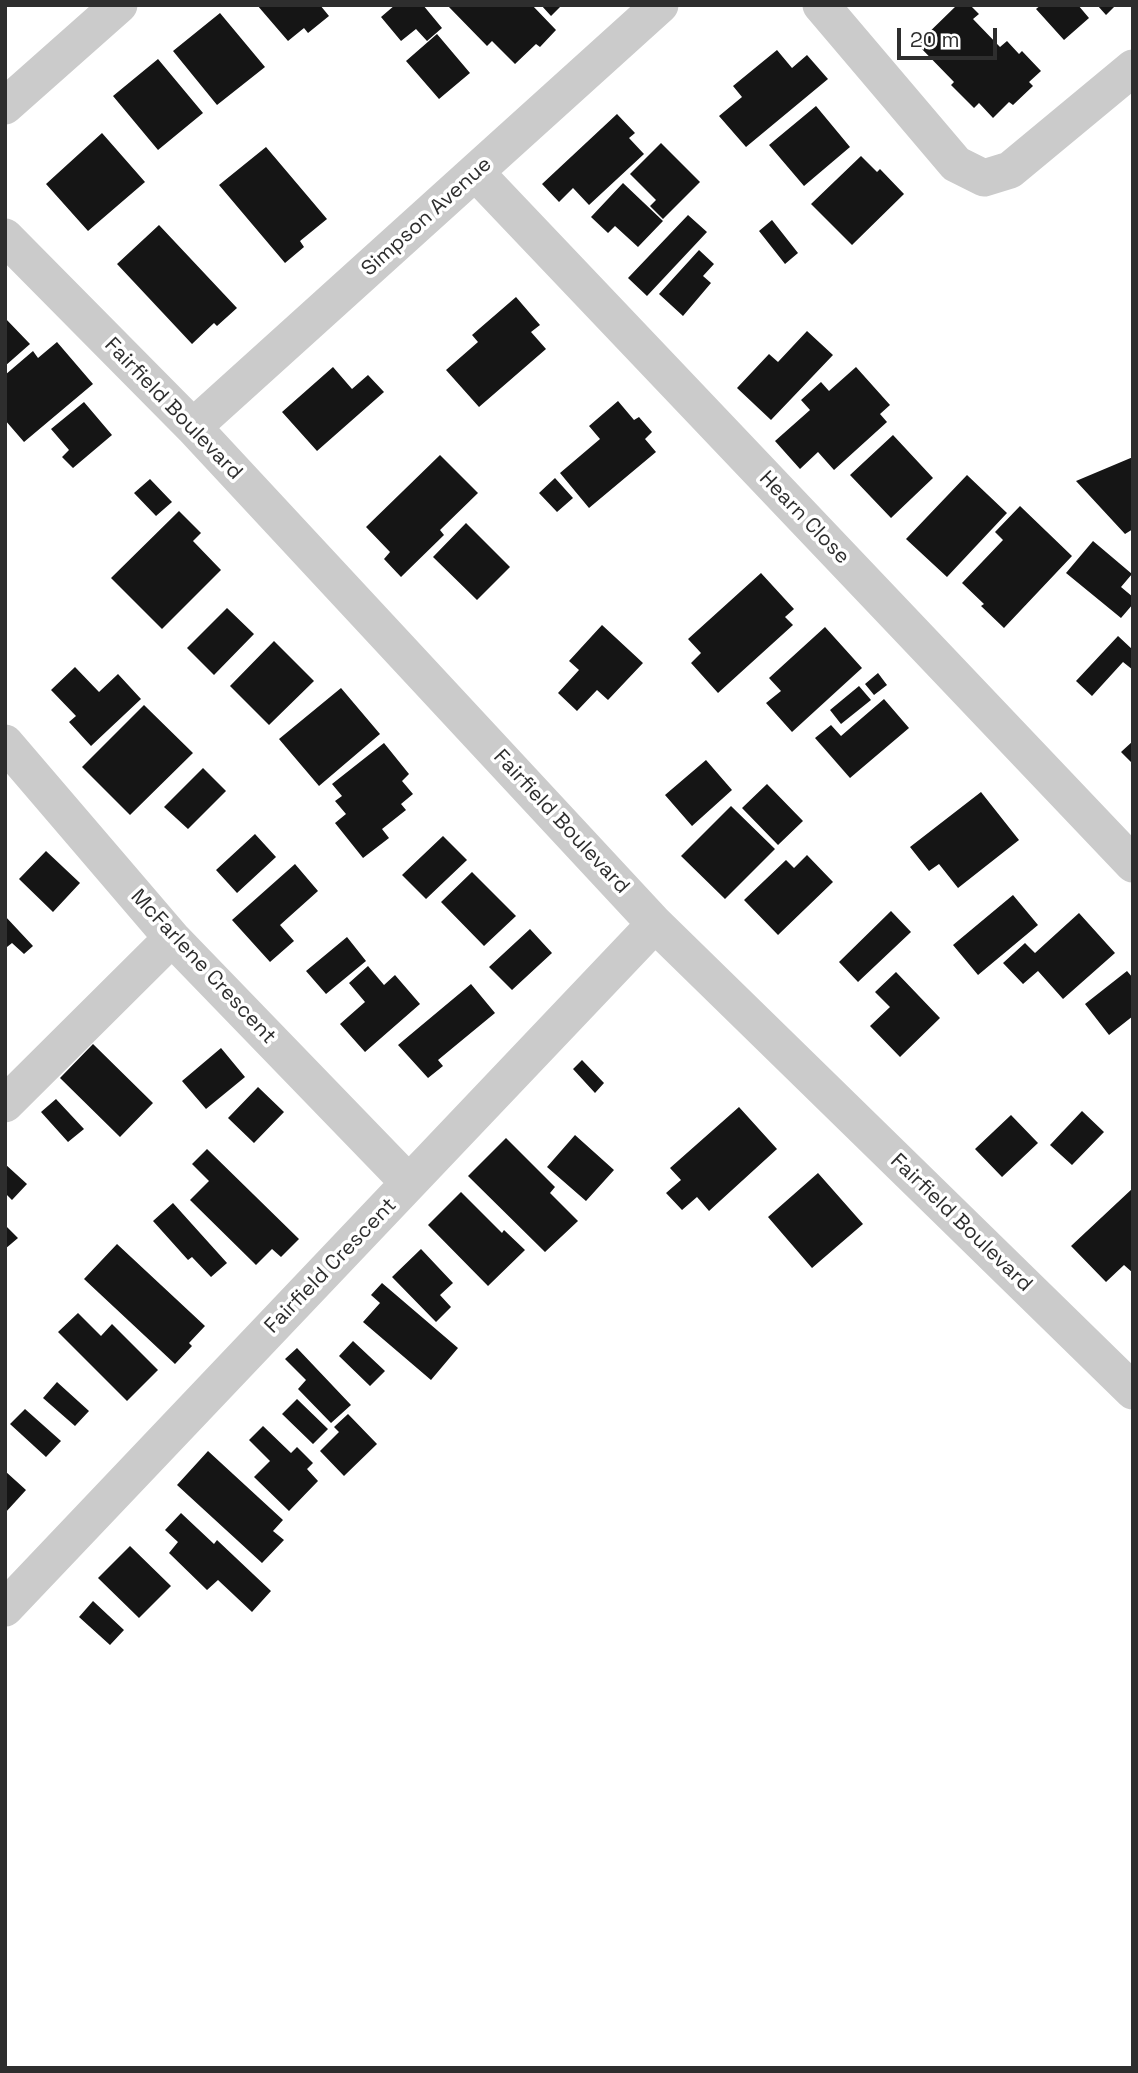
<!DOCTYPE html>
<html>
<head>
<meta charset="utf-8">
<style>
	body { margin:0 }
	#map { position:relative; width:1138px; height:2073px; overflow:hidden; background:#fff; font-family:"Space Grotesk",sans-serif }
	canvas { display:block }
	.frame { position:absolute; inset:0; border:7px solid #2e2e2e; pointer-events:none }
	.scale { position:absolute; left:897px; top:28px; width:100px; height:32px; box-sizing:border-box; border:4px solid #2e2e2e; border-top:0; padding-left:9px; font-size:21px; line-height:24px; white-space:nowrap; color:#2e2e2e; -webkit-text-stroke:5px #fff; paint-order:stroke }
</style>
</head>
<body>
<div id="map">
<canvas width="1138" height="2073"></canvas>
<div class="frame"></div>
<div class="scale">20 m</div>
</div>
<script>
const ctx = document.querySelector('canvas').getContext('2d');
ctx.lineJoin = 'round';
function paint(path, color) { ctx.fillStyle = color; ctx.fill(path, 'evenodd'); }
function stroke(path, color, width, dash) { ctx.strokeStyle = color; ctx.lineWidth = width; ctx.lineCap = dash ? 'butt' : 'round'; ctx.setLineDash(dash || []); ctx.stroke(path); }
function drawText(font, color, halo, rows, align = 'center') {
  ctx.font = font + ' "Space Grotesk",sans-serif'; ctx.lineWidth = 7; ctx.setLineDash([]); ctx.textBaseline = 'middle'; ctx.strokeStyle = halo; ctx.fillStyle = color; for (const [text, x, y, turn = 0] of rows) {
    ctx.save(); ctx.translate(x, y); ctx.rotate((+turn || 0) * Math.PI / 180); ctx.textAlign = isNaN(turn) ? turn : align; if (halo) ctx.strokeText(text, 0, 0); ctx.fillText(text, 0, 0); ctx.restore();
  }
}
const building = new Path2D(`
	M257,5H320L329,16L308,33L304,28L288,41Z
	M395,5H423L442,28L427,41L416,29L401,41L381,17Z
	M447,5H532L556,30L540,47L536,44L515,64L492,41L487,46Z
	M541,5H562L551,16Z
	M957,5H970L979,14L973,19L1000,47L1007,41L1019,54L1022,51L1041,71L1029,82L1033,86L1013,105L1009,102L993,118L979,103L974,108L951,85L954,82L917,44Z
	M1041,5H1078L1089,18L1064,40L1036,9Z
	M1097,5H1116L1106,15Z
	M220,13L265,67L217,105L173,51Z
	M437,34L470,73L439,99L406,61Z
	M777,50L792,68L807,55L828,79L746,147L719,116L742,97L733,86Z
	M158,59L203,113L158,150L113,96Z
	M816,106L850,147L804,186L769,145Z
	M617,114L635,133L629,138L644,154L589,205L573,188L559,202L542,184Z
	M102,133L145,182L88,231L46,184Z
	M661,143L700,182L663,219L650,206L656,200L630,174Z
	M266,147L327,219L300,241L304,247L285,263L219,185Z
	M861,156L877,172L880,169L904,194L852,245L811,204Z
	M623,183L663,221L638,247L615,226L608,233L591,217Z
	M688,215L707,232L647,296L628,278Z
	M772,220L798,253L785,264L759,231Z
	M159,225L237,308L217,326L214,323L192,344L117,264Z
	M699,250L714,264L703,276L711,283L683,316L659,294Z
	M516,297L540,325L531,332L546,349L479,407L446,370L478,342L472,335Z
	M5,318L30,344L5,366Z
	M807,331L833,355L771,420L737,388L769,354L778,362Z
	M57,342L93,384L24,442L5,420V375L33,351L38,358Z
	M333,367L352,389L368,375L384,392L317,451L282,412Z
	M856,367L890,405L880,414L887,422L834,470L818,452L800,469L775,441L810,410L801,400L821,382L829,391Z
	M618,401L634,420L639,417L652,432L645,439L656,452L589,508L560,473L600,439L589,426Z
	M84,402L112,435L73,468L62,457L69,450L51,429Z
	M893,435L933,478L891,518L850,475Z
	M440,455L478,493L440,530L444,535L401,577L384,559L390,552L366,527Z
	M1133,457V529L1125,534L1076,481Z
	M967,475L1007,513L947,577L906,539Z
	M555,478L573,498L557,512L539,493Z
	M150,479L172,502L156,516L134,493Z
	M1020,506L1072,556L1004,628L981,606L984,604L962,583L1003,540L995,532Z
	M179,511L201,533L193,541L221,570L162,629L111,578Z
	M466,523L510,567L477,600L433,557Z
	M1093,541L1132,574L1121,587L1133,597V604L1121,618L1066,573Z
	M761,573L794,609L785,617L793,625L718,693L691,663L701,653L688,639Z
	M227,608L254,634L214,675L187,648Z
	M602,625L643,663L608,700L597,690L577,711L558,693L579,670L569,661Z
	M825,627L862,668L792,732L766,703L781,691L769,678Z
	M1118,636L1133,650L1131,653L1133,670L1123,662L1092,696L1076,681Z
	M274,641L314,681L269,725L230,686Z
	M75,667L99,692L118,674L141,699L91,746L69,722L76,716L51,690Z
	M878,673L887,685L874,695L865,684Z
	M859,686L871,700L841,724L830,710Z
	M341,688L380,734L319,786L279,739Z
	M884,699L909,728L850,778L815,738L831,725L841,736Z
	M144,705L193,753L130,815L82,767Z
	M1133,741V764L1121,752Z
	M384,743L409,774L402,781L413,794L401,804L406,810L382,829L389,838L363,858L335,823L346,814L335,801L342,796L332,784Z
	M706,760L732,790L692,826L665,795Z
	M203,768L226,791L188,829L164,807Z
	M767,784L803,821L778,845L742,808Z
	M981,792L1019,840L958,888L939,864L929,871L910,847Z
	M731,806L775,849L725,899L681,856Z
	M255,834L276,857L237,893L216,870Z
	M443,836L467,860L426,899L402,875Z
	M46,851L80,883L53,912L19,879Z
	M807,855L833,882L778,935L744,900L786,860L794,868Z
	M295,864L318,891L280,925L294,941L270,962L232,920Z
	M472,872L516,916L484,946L441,902Z
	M1013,895L1038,925L978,975L953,945Z
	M891,911L911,932L858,982L839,962Z
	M1079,913L1115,953L1063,999L1038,971L1023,984L1003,963L1025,943L1035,953Z
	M5,916L33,946L24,954L12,943L7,947L5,945Z
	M530,929L552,953L512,990L489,967Z
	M347,937L366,961L326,994L306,971Z
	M368,966L384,985L395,975L420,1004L365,1052L340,1024L365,1002L349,983Z
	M1127,971L1133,978V1016L1109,1035L1085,1004Z
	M896,972L940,1018L900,1057L870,1026L890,1007L875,992Z
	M471,984L495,1013L438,1060L443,1066L428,1078L398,1045Z
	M93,1044L153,1103L120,1137L60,1078Z
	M221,1048L245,1077L206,1109L182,1081Z
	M582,1060L604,1083L595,1093L573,1069Z
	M258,1087L284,1112L254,1143L228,1118Z
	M56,1099L84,1129L68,1142L41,1112Z
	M739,1107L777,1149L709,1211L697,1197L682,1210L666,1193L681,1180L670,1168Z
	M1082,1111L1104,1132L1072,1165L1050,1145Z
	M1011,1115L1038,1143L1002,1177L975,1149Z
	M575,1135L614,1170L586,1201L547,1167Z
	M506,1138L555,1187L550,1193L578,1221L545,1252L468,1176Z
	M207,1149L299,1239L281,1257L272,1249L256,1265L190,1200L209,1181L192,1164Z
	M5,1164L27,1184L12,1200L5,1193Z
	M818,1173L863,1224L812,1268L768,1217Z
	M1133,1188V1273L1124,1265L1106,1282L1071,1246Z
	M461,1192L502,1233L504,1230L525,1250L488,1286L428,1225Z
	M173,1203L227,1263L211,1277L192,1257L188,1260L153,1221Z
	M5,1225L18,1238L5,1249Z
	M117,1244L205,1326L189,1343L192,1346L175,1364L84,1279Z
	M421,1249L453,1283L440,1295L451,1307L436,1322L392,1277Z
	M382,1283L458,1348L431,1380L363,1322L380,1303L371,1295Z
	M78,1313L101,1336L112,1324L158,1370L127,1401L58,1332Z
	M353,1341L385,1371L370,1386L339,1356Z
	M297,1348L351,1405L331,1423L298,1389L306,1380L285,1359Z
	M57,1382L89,1411L75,1426L43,1398Z
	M297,1399L328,1429L313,1444L282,1414Z
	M25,1409L61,1441L46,1457L10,1424Z
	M348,1414L377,1444L344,1476L320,1451L339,1432L334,1427Z
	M263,1426L291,1453L297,1447L313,1463L307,1469L318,1481L289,1511L254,1477L270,1461L249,1440Z
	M208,1451L283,1520L273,1531L284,1540L262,1563L177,1485Z
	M5,1471L26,1490L5,1513Z
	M181,1513L214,1544L217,1540L271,1591L252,1612L218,1580L207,1590L169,1553L178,1542L165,1530Z
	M130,1546L171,1586L139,1618L98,1578Z
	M93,1601L124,1630L110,1645L79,1617Z`);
const street = new Path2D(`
	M821,5L956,164L984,178L1010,170L1133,68
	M5,106L119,5
	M476,173L1133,864
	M5,237L193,427L655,924L1133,1391
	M193,427L660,5
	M5,743L172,938L409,1183
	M5,1104L172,938
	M5,1608L655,924`);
const streetNames = [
	["Simpson Avenue",427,217,-42],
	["Fairfield Boulevard",173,409,46],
	["Hearn Close",804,518,46],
	["Fairfield Boulevard",561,822,47],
	["McFarlene Crescent",203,967,47],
	["Fairfield Boulevard",961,1223,44],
	["Fairfield Crescent",331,1266,-46]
];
paint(building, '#151515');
stroke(street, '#cbcbcb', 37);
drawText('21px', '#2e2e2e', '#fff', streetNames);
</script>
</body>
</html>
